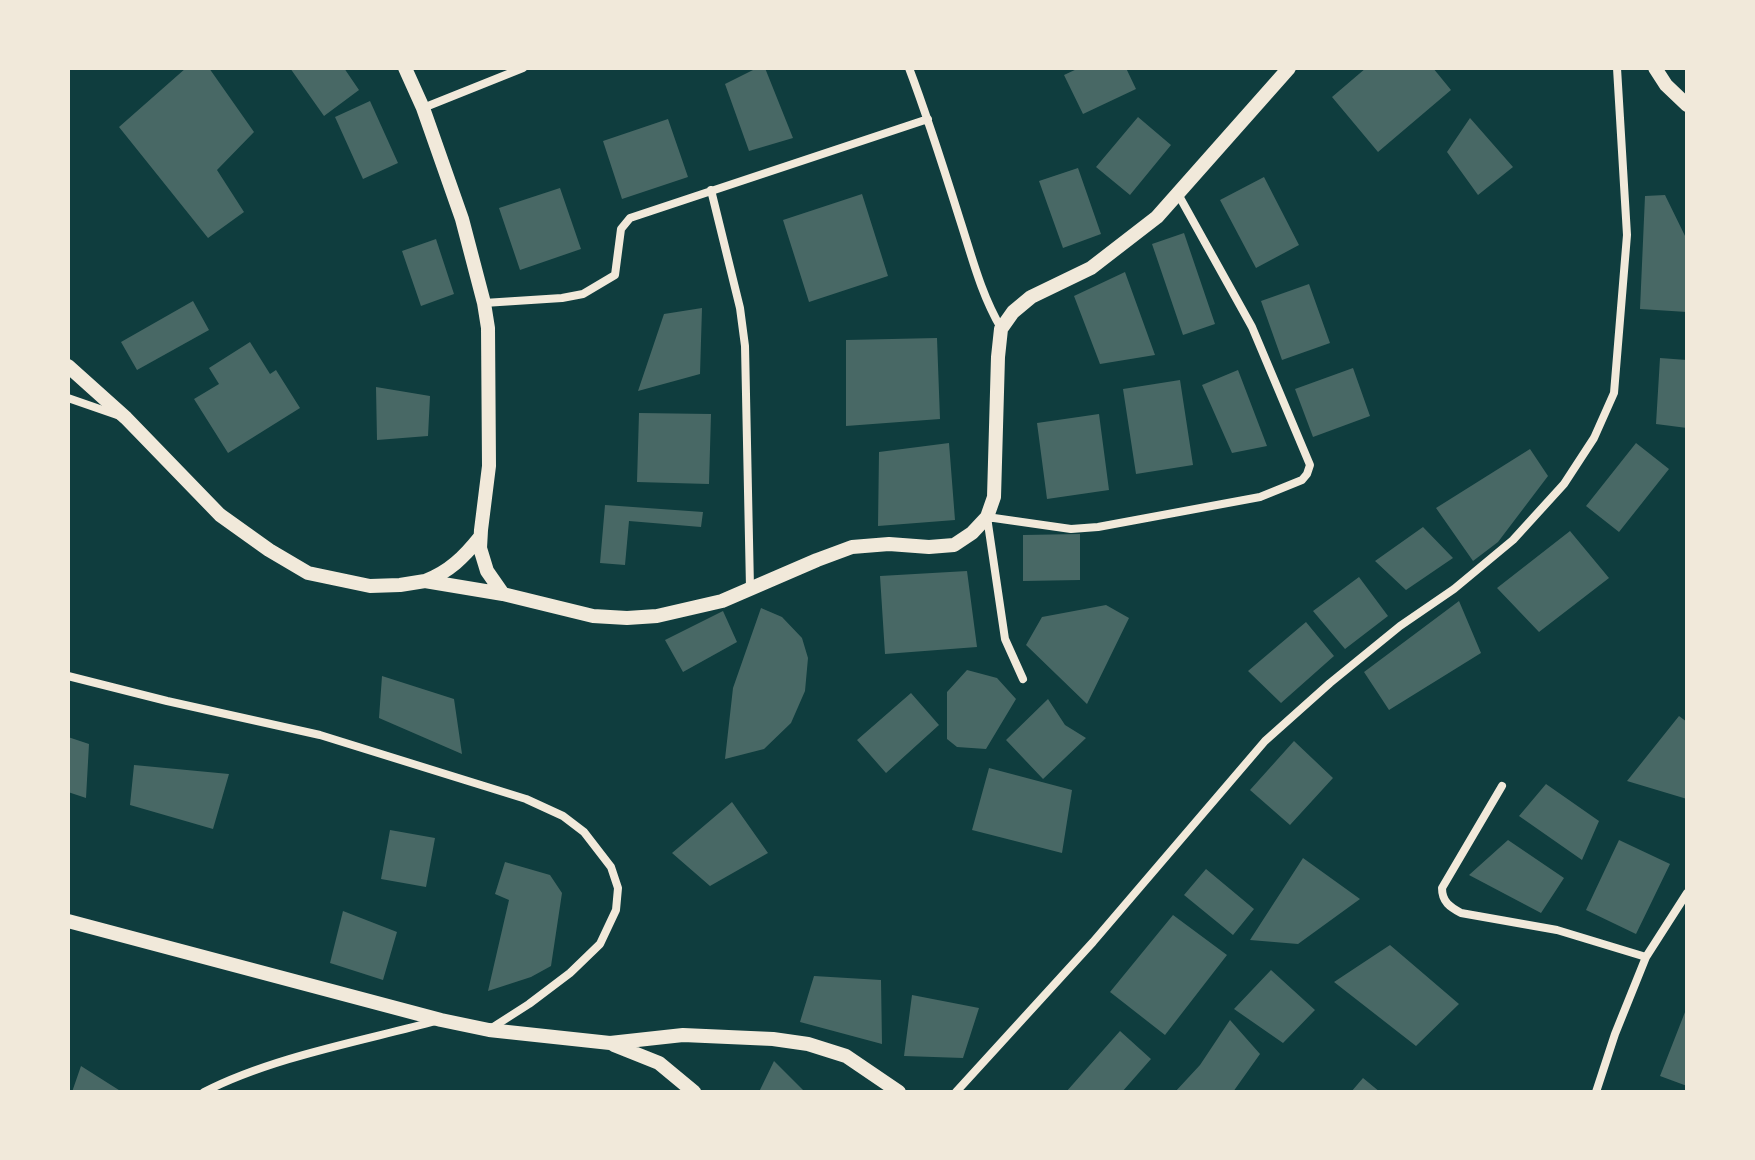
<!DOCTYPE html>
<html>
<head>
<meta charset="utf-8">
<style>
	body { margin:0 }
	#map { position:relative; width:1755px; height:1160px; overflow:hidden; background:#0f3d3e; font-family:Barlow,sans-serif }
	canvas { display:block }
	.frame { position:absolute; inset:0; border:70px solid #f1e9da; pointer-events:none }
</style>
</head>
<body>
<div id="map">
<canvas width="1755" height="1160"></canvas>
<div class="frame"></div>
</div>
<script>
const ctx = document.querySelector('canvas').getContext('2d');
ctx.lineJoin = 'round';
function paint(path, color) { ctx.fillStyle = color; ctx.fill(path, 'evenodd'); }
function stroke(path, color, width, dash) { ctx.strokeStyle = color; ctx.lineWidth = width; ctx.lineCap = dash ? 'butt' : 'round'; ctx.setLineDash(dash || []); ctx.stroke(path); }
const building = new Path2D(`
	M186,68H209L254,132L217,170L244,212L208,238L119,127Z
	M290,68H344L359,90L324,116Z
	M757,68H765L793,138L749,151L725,84Z
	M1079,68H1126L1136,89L1083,114L1064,75Z
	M1366,68H1433L1451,90L1378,152L1332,97Z
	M370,101L398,163L363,179L335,117Z
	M1138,117L1171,145L1130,195L1096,167Z
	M1470,118L1513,167L1478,195L1447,152Z
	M668,119L688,177L622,199L603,141Z
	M1078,168L1101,234L1063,248L1039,181Z
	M1264,177L1299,245L1256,268L1220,200Z
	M560,188L581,249L520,270L499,208Z
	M862,194L888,276L809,302L783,220Z
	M1665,195L1687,240V312L1640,309L1645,196Z
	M1184,233L1215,324L1183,335L1152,244Z
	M436,239L454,294L421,306L402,251Z
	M1125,272L1155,355L1100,364L1074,296Z
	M1309,284L1330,343L1282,360L1261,301Z
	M193,301L209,330L137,370L121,342Z
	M702,308L700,374L638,391L664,314Z
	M937,338L940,419L846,426V340Z
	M250,342L270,374L276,370L300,408L228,453L194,399L219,384L209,368Z
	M1660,358L1687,360V428L1656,424Z
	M1353,368L1370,416L1313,437L1295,389Z
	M1238,370L1267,446L1232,453L1202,385Z
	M1180,380L1193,465L1136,474L1123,389Z
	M376,387L430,396L428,436L377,440Z
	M639,413L711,414L709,484L637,482Z
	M1099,414L1109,490L1047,499L1037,423Z
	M949,443L955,520L878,526L879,452Z
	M1636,443L1669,469L1619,532L1586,506Z
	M1530,449L1548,476L1498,542L1473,561L1436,508Z
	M605,505L703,512L701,527L629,521L625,565L600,563Z
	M1423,527L1453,558L1406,590L1375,561Z
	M1570,531L1609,578L1539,632L1497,588Z
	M1080,534V580L1023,581V535Z
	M967,571L977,647L885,654L880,576Z
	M1359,577L1388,616L1345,649L1313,611Z
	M1459,601L1481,653L1389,710L1364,672Z
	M1106,605L1129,618L1087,704L1026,645L1042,617Z
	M761,608L782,617L802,638L808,658L805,691L791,723L764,749L725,759L733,688Z
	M723,611L737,642L683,672L665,640Z
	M1306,622L1334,656L1281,703L1248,671Z
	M967,670L997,678L1016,699L986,749L957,747L947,739V692Z
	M382,676L454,699L462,754L379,718Z
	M911,693L939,725L886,773L857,740Z
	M1048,699L1065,725L1086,738L1043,779L1006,740Z
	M1679,716L1687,722V799L1627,781Z
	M68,737L89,744L86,798L68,792Z
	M1294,741L1333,778L1290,825L1250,790Z
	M134,765L229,774L213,829L130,805Z
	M989,768L1072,790L1062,853L972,830Z
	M1546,784L1599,821L1582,860L1519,816Z
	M732,802L768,853L710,886L672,853Z
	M390,830L435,838L426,887L381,879Z
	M1508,840L1564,878L1541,913L1469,875Z
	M1619,840L1670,864L1636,934L1586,910Z
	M1303,858L1360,899L1298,944L1250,940Z
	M505,862L550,875L562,893L551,966L531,977L488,991L509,900L495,894Z
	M1206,869L1254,909L1233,935L1184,895Z
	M343,911L397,932L383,980L330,963Z
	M1173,915L1227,955L1165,1035L1110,992Z
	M1390,945L1459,1004L1416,1046L1334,982Z
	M1271,970L1315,1010L1283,1043L1234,1009Z
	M814,976L881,980L882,1044L800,1022Z
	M912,995L979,1008L963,1058L904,1056Z
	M1687,1007V1086L1660,1076Z
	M1230,1020L1260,1054L1233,1092H1175L1200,1065Z
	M1120,1031L1151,1059L1122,1092H1066Z
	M774,1061L805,1092H759Z
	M81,1066L122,1092H72Z
	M1363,1078L1380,1092H1351Z`);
const minor = new Path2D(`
	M909,68C928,118 944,169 960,220C972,257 981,294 1001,328
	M423,108L523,68
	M711,190L740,308L745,346L750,588
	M484,303L562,298L583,294L615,275L621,229L630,218L928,119
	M68,398L120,416
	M68,676L167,701L320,735L526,799L563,816L584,832L611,867L618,888L616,910L600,944L570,973L529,1004L490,1029
	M1023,679L1005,639L987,517L1071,529L1098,527L1260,497L1302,480L1307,474L1310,465L1252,327L1178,194
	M1502,786L1442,888C1442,902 1450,907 1461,913L1557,930L1646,957
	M204,1092C272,1057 362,1041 436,1021
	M956,1092L1093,942L1265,741L1330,683L1400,626L1454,589L1513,540L1564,484L1594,438L1614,393L1627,235L1617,68
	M1596,1092L1615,1034L1646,957L1687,893`);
const tertiary = new Path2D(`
	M405,68L423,108L462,219L484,303L488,328L489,466L481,530L480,548L487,571L503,594
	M1655,68L1666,85L1687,105
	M68,366L126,418L220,515L269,550L308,573L370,586L400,585L425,581L503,594L593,616L627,618L657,616L722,601L817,560L852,547L889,544L929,547L954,545L972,533L987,517L994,497L998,357L1001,329L1013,312L1031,297L1091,268L1157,217L1289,68
	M425,581C449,572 464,557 480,537
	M68,921L441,1020L489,1030L610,1043L683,1035L773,1039L808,1044L846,1056L899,1092
	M614,1045L659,1063L694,1092`);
paint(building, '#486865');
stroke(minor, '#f1e9da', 8);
stroke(tertiary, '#f1e9da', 14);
</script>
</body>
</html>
